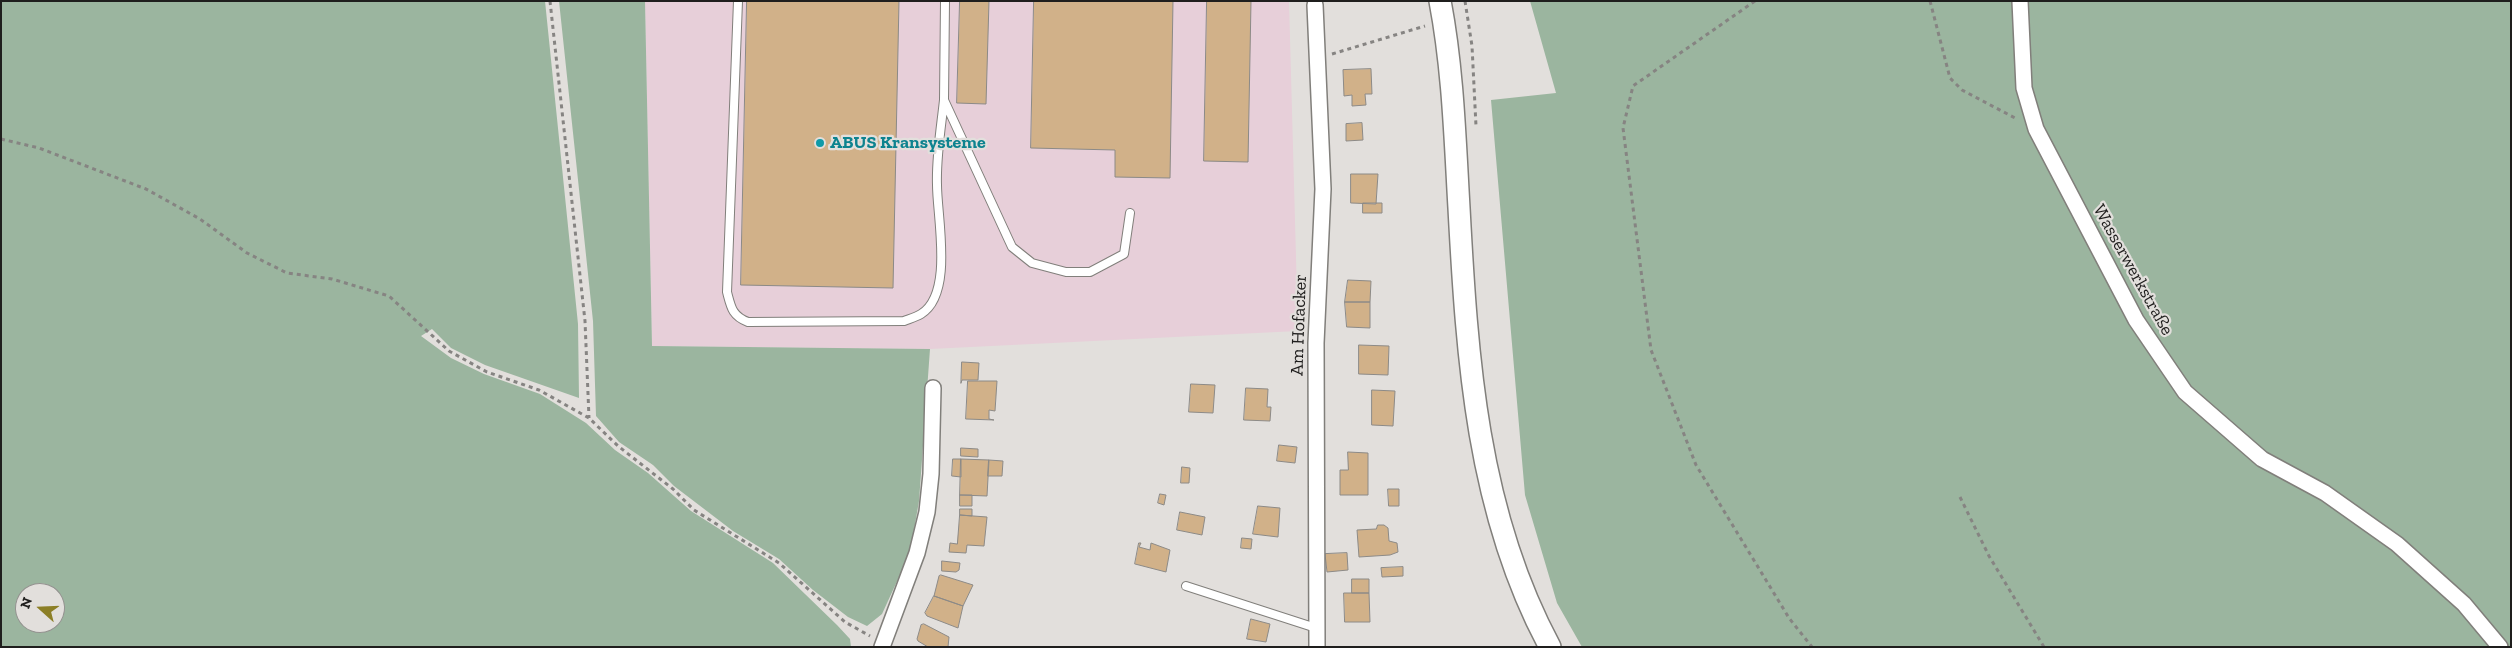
<!DOCTYPE html>
<html>
<head>
<meta charset="utf-8">
<style>
	body { margin:0 }
	#map { position:relative; width:2512px; height:648px; overflow:hidden; background:#e2dfdc; font-family:"Zilla Slab",serif }
	canvas { display:block }
	.frame { position:absolute; inset:0; border:2px solid #1f1e1d; pointer-events:none }
	.north { position:absolute; left:15px; top:583px; width:50px; height:50px; box-sizing:border-box; background:#e2dfdc; border:1px solid #949290; border-radius:50%; rotate:290deg; font-size:14px; font-weight:700; line-height:20px; text-align:center; color:#1f1e1d }
	.north::after { content:''; display:block; margin:auto; width:18px; height:22px; background:#8c7f26; clip-path:polygon(50% 0,100% 100%,50% 72%,0 100%) }
</style>
</head>
<body>
<div id="map">
<canvas width="2512" height="648"></canvas>
<div class="frame"></div>
<div class="north">N</div>
</div>
<script>
const ctx = document.querySelector('canvas').getContext('2d');
ctx.lineJoin = 'round';
function paint(path, color) { ctx.fillStyle = color; ctx.fill(path, 'evenodd'); }
function stroke(path, color, width, dash) { ctx.strokeStyle = color; ctx.lineWidth = width; ctx.lineCap = dash ? 'butt' : 'round'; ctx.setLineDash(dash || []); ctx.stroke(path); }
function drawText(font, color, halo, rows, align = 'center') {
  ctx.font = font + ' "Zilla Slab",serif'; ctx.lineWidth = 4.5; ctx.setLineDash([]); ctx.textBaseline = 'middle'; ctx.strokeStyle = halo; ctx.fillStyle = color; for (const [text, x, y, turn = 0] of rows) {
    ctx.save(); ctx.translate(x, y); ctx.rotate((+turn || 0) * Math.PI / 180); ctx.textAlign = isNaN(turn) ? turn : align; if (halo) ctx.strokeText(text, 0, 0); ctx.fillText(text, 0, 0); ctx.restore();
  }
}
const industrial = new Path2D(`
	M645,1H1289L1298,331L930,349L652,346Z`);
const green = new Path2D(`
	M1,1H545L578,324L579,398L485,365L451,348L432,329L421,336L451,358L484,374L540,394L586,423L615,450L648,473L691,511L773,563L837,625L850,639L851,647H1ZM25,593H55V623H25Z
	M559,1H645L652,346L930,349L919,501L910,553L882,614L867,626L848,617L813,590L779,559L733,531L674,486L653,465L619,442L596,416L593,321Z
	M1530,1H2511V647H1582L1557,603L1525,495L1491,100L1556,93Z`);
const building = new Path2D(`
	M747,1H899L893,288L741,285Z
	M960,1H989L986,104L957,103Z
	M1034,1H1173L1170,178L1115,177V150L1031,148Z
	M1207,1H1251L1248,162L1204,161Z
	M1371,69L1372,94H1365L1366,105L1352,106V95L1344,96L1343,70Z
	M1362,123L1363,140L1346,141V124Z
	M1351,174H1378L1376,204L1351,203Z
	M1363,203H1382V213H1363Z
	M1348,280L1371,281L1370,302H1345Z
	M1345,302H1370V328L1347,327Z
	M1359,345L1389,346L1388,375L1359,374Z
	M962,362L979,363L978,380H962L961,383Z
	M968,381H997L995,411L989,410V419L994,420L966,419Z
	M1191,384L1215,385L1213,413L1189,412Z
	M1246,388L1268,389L1267,407H1271L1270,421L1244,420Z
	M1372,390L1395,391L1393,426L1372,425Z
	M1279,445L1297,447L1295,463L1277,461Z
	M961,448L978,449V457L961,456Z
	M1348,452L1368,453V495H1340V470H1348Z
	M953,459H961V477L952,476Z
	M961,459L989,460L987,496L960,495Z
	M989,460L1003,461L1002,476H988Z
	M1182,467L1190,468L1189,483H1181Z
	M1388,489H1399V506H1389Z
	M1160,494L1166,495L1164,505L1158,503Z
	M960,495H972V506H960Z
	M1258,506L1280,508L1278,537L1253,534Z
	M960,509H972V516L960,515Z
	M1180,512L1205,517L1202,535L1177,530Z
	M960,515L987,517L984,546L967,545L966,553L949,552L950,543L957,544Z
	M1378,525H1384L1388,528L1389,541L1397,543L1398,552L1390,555L1359,557L1357,530L1376,529Z
	M1242,538L1252,539L1251,549L1241,548Z
	M1139,543H1141L1139,547L1150,550L1151,543L1170,550L1166,572L1135,564Z
	M1347,553L1348,570L1327,572L1325,554Z
	M942,561L960,563L959,570L956,572L942,571Z
	M1403,567V576L1382,577L1381,568Z
	M941,575L973,585L963,606L934,596L939,576Z
	M1352,579H1369V593H1352Z
	M1344,593H1369L1370,622H1345Z
	M934,596L963,606L958,628L927,616L925,613Z
	M1251,619L1270,624L1266,642L1247,639Z
	M924,624L949,637L948,647H928L918,641L917,639L921,625Z`);
const path = new Path2D(`
	M550,1L585,321L589,418
	M1465,1L1472,46L1476,126
	M1755,1L1633,86L1623,128L1651,350L1696,465L1789,618L1812,647
	M1930,1L1950,78L1962,90L2015,118
	M1332,54L1425,26
	M1,139L39,148L146,189L200,219L247,253L287,273L332,279L389,296L449,351L487,372L539,390L589,418L618,446L673,489L694,510L779,563L845,622L870,636
	M1960,497L1989,556L2044,647`);
const lane = new Path2D(`
	M738,1L727,292C731,307 732,316 748,322L904,321C909,319 916,317 921,314C954,294 937,217 937,185C936,157 941,128 944,100
	M945,1L944,100L1012,247L1032,263L1066,272H1090L1124,254L1130,213
	M1186,586L1316,628`);
const street = new Path2D(`
	M2020,1L2024,88L2036,129L2136,320L2185,392L2262,459L2325,493L2397,544L2464,604L2500,647
	M1315,5L1323,189L1316,343L1317,647
	M882,647L917,553L927,512L931,474L933,388`);
const secondary = new Path2D(`
	M1440,1C1453,69 1455,139 1459,208C1467,358 1477,512 1550,647`);
const markers = [
	[820,143,5,"#0f9aa8"]
];
const cultureNames = [
	["ABUS Kransysteme",830,143]
];
const streetNames = [
	["Wasserwerkstraße",2133,270,61],
	["Am Hofacker",1299,325,-88]
];
paint(industrial, '#e7cfd9');
paint(green, '#9bb59f');
paint(building, '#d1b189');
stroke(building, '#8c8a87', 1);
stroke(lane, '#817f7b', 10);
stroke(street, '#817f7b', 18);
stroke(secondary, '#817f7b', 24);
stroke(path, '#868482', 3, [4, 4]);
stroke(lane, '#fff', 8);
stroke(street, '#fff', 15);
stroke(secondary, '#fff', 21);
for (const [x, y, r, color] of markers) { const dot = new Path2D(); dot.arc(x, y, r, 0, 2 * Math.PI); ctx.fillStyle = color; ctx.fill(dot); stroke(dot, '#e2dfdc', 2); }
drawText('bold 18px', '#0d838f', '#e2dfdc', cultureNames, 'left');
drawText('18px', '#1f1e1d', '#e2dfdc', streetNames);
</script>
</body>
</html>
